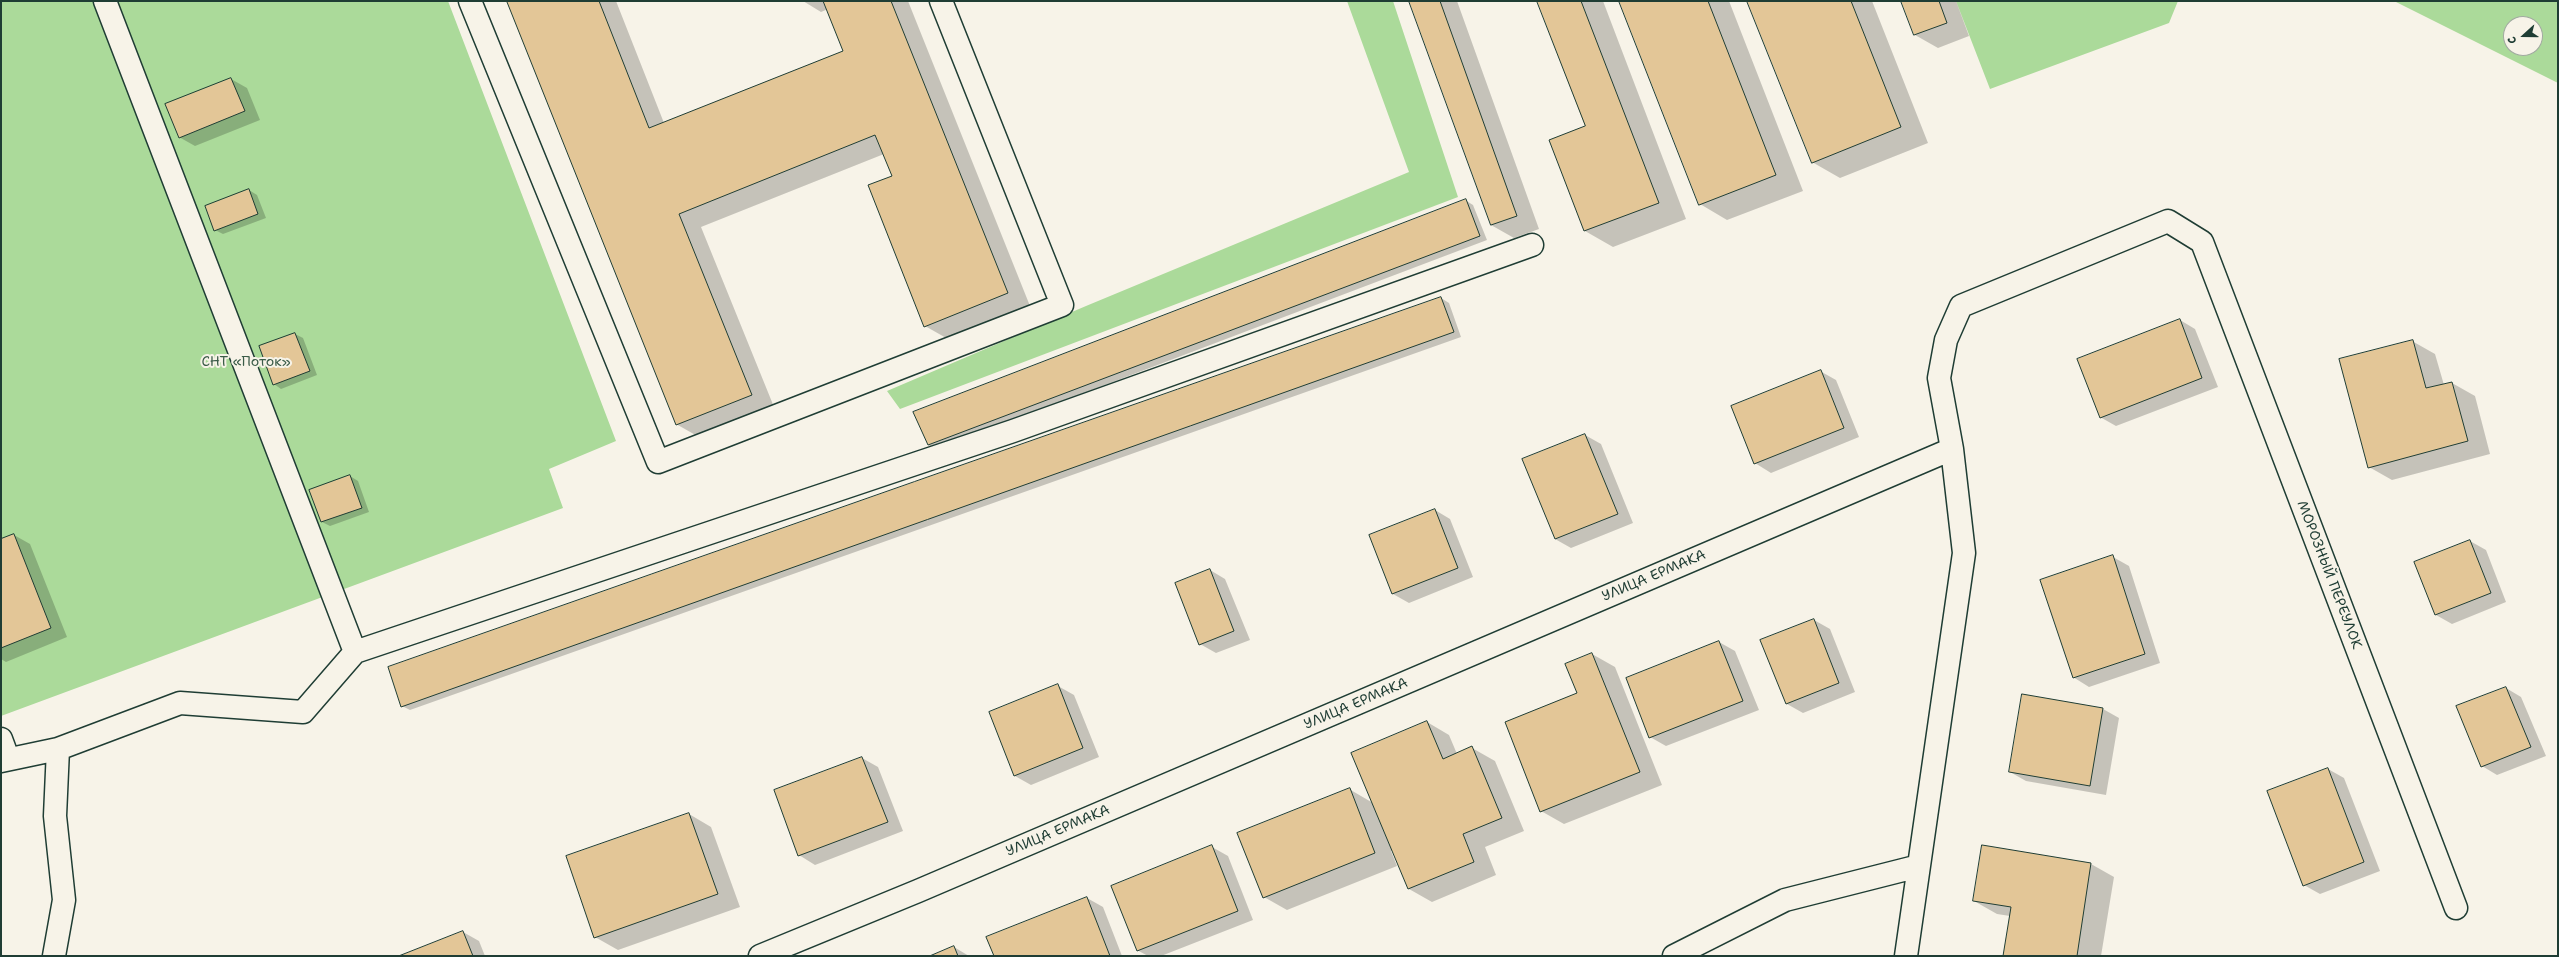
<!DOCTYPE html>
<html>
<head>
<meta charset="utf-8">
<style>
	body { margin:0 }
	#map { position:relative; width:2559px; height:957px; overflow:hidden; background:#f7f3e8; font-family:"Shantell Sans",sans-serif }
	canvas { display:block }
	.frame { position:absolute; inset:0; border:2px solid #1f3d34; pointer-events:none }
	.north { position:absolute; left:2503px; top:16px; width:40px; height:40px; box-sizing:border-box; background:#f7f3e8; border:1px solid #a1aaa0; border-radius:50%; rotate:249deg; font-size:11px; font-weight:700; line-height:16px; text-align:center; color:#1f3d34 }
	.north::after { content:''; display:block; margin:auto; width:14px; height:18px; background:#1f3d34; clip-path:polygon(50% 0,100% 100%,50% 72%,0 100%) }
</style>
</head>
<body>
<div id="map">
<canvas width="2559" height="957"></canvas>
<div class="frame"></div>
<div class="north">С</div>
</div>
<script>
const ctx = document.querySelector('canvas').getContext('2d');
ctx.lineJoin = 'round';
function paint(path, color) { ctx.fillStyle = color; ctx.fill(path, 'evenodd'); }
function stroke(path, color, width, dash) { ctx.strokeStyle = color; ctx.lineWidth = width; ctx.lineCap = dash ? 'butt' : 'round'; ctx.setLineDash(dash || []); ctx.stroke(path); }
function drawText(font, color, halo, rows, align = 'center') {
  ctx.font = font + ' "Shantell Sans",sans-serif'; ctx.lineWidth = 4; ctx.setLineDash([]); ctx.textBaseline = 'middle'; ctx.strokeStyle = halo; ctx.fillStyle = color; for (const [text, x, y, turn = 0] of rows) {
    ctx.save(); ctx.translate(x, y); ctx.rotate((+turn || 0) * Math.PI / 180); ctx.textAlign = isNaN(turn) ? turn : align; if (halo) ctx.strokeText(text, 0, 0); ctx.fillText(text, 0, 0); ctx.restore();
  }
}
const green = new Path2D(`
	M1,1H448L616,441L549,469L563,508L1,716Z
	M1347,1H1393L1458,197L900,409L887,391L1086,306L1409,172Z
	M1956,1H2178L2169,23L1990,89Z
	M2394,1H2558V83ZM2511,24H2535V48H2511Z`);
const shadow = new Path2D(`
	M512,1H616L664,123L844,51L828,9L821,12L803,1H908L1030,306L948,339L925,326L893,176L884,154L701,227L774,407L699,437L676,424Z
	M1410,1H1457L1539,229L1514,238L1491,225Z
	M1538,1H1603L1686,219L1613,247L1585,231L1586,127Z
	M1620,1H1729L1803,191L1727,220L1700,204Z
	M1748,1H1872L1928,143L1840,178L1812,162Z
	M1902,1H1956L1969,36L1938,48L1915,35Z
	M231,79L247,88L260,120L195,146L179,137Z
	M249,190L257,195L266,218L223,234L215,230Z
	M1465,200L1473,205L1487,240L936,449L928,445Z
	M1441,298L1449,303L1461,337L410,710L402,706Z
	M2180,320L2195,329L2218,387L2116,426L2100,417Z
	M295,334L303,338L317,375L281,389L274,384Z
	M2412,341L2435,354L2444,385L2452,383L2475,396L2490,454L2392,480L2369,467Z
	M1820,371L1836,380L1859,437L1771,473L1755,463Z
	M1585,435L1601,444L1633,523L1571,548L1555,539Z
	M350,476L358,481L369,512L330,526L322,522L310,491Z
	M1435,510L1450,519L1473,577L1409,603L1393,594L1370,536Z
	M14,535L30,544L67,637L6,662L1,659V540Z
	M2470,541L2486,550L2506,602L2452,624L2436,615Z
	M2113,557L2129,566L2160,663L2089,687L2073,677Z
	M1210,570L1225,579L1250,640L1216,653L1200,644Z
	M1814,620L1830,629L1855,692L1803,713L1787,704L1762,641Z
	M1719,642L1735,651L1759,710L1666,746L1650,737Z
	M1592,654L1615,667L1662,785L1564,824L1541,811Z
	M1058,686L1074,695L1099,757L1031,785L1015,776Z
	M2506,688L2521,697L2546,756L2497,775L2482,766Z
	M2023,695L2103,709L2119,718L2106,795L2026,781L2010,772Z
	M1427,722L1449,735L1457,754L1472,748L1495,761L1524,831L1485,847L1496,875L1432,902L1409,889L1393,850L1391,851L1397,866L1287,910L1264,897L1349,789L1373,803Z
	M862,758L878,767L903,831L815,865L799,855Z
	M2328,769L2344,778L2380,871L2320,894L2304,885Z
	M689,814L711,827L740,907L618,950L595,937Z
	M1983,846L2091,864L2114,877L2101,956H2004L2010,916L1997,914L1974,901Z
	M1212,847L1228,856L1253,920L1161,956H1148L1137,950Z
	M1087,898L1103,907L1122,956H995Z
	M463,932L479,941L485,956H402Z
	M954,947L969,956H932Z`);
const building = new Path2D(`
	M509,1H599L649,128L843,51L823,1H891L1008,293L924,327L868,185L892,176L875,135L679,214L752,395L676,425L507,2Z
	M1409,1H1440L1517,216L1491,225Z
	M1537,1H1581L1659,203L1584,231L1549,140L1585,126Z
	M1619,1H1708L1776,175L1699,205Z
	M1747,1H1851L1901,127L1812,163Z
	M1901,1H1939L1947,23L1914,35Z
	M231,78L245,111L179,138L165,104Z
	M249,189L258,214L214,231L205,206Z
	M1466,199L1480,236L928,445L913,412Z
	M1441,297L1454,332L401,707L388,667Z
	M2180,319L2202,378L2100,418L2077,359Z
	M295,333L310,371L273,385L259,346Z
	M2413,340L2426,388L2452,382L2468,441L2368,468L2339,359Z
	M1821,370L1844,428L1754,464L1731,406Z
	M1585,434L1618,514L1555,539L1522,459Z
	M350,475L362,508L321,522L309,490Z
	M1435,509L1458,568L1392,594L1369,535Z
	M14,534L51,628L1,648V539Z
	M2470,540L2491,593L2435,615L2414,562Z
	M2113,555L2145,654L2073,678L2040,580Z
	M1210,569L1234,631L1199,645L1175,583Z
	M1814,619L1839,683L1786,704L1760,640Z
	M1719,641L1743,701L1649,738L1626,678Z
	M1592,653L1640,772L1540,812L1505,722L1577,693L1565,664Z
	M1058,684L1083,748L1014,776L989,712Z
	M2506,687L2531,747L2481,767L2456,706Z
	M2022,694L2103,708L2090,786L2009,772Z
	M1427,721L1443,759L1472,746L1502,818L1463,834L1474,862L1408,889L1351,753Z
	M862,757L888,822L798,856L774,790Z
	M2328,768L2364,862L2303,886L2267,791Z
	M1350,788L1375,853L1263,898L1237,833Z
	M689,813L718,894L594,938L566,856Z
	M1212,845L1238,911L1137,951L1111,886Z
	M1982,845L2091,863L2077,956H2003L2011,907L1973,901Z
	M1087,897L1110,956H994L986,937Z
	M463,931L473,956H399Z
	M954,946L958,956H930Z`);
const minor = new Path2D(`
	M105,1L355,652
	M470,1L658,462L1062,305L941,1
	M1,739L8,758
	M1,761L58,749
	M54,956L64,900L55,816L58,749L180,703L303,712L355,652L1013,431L1532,245
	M760,956L918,891L1952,449
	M1674,956L1785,900L1919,866
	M1906,956L1964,553L1952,449L1939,378L1946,340L1961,306L2168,221L2202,242L2456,908`);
const parkNames = [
	["СНТ «Поток»",246,362]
];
const streetNames = [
	["МОРОЗНЫЙ ПЕРЕУЛОК",2329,575,69],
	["УЛИЦА ЕРМАКА",1654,576,-23],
	["УЛИЦА ЕРМАКА",1356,704,-23],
	["УЛИЦА ЕРМАКА",1058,831,-23]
];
paint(green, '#abda9a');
paint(shadow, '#0003');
paint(building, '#e3c697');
stroke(building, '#1f3d34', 1);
stroke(minor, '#1f3d34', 25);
stroke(minor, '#f7f3e8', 22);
drawText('14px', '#3b5c48', '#f7f3e8', parkNames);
drawText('14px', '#1f3d34', '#f7f3e8', streetNames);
</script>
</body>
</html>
